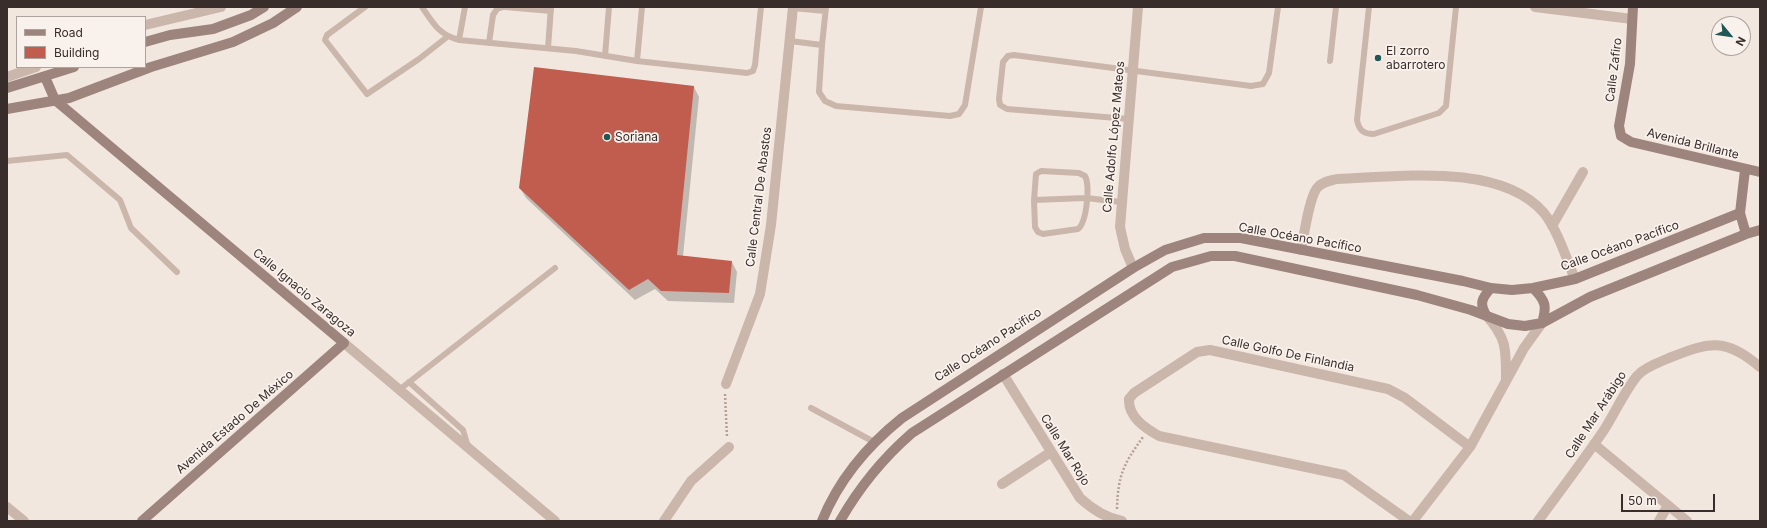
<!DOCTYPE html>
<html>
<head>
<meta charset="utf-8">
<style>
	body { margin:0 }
	#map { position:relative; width:1767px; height:528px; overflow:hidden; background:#f2e7df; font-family:Inter,sans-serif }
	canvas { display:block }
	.frame { position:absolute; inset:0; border:8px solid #382d2a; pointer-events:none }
	.legend { position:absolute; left:16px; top:16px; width:130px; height:52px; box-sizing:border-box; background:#f9f1ec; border:1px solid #aca39e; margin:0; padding:5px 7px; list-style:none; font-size:12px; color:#382d2a }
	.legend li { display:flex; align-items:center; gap:8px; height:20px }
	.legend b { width:20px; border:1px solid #aca39e }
	.north { position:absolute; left:1711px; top:16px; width:40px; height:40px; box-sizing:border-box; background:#f9f1ec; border:1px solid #aca39e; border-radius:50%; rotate:119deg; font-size:11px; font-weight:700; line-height:16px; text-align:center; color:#382d2a }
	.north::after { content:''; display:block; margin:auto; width:14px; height:18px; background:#215855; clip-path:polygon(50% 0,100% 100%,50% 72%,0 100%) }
	.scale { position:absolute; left:1621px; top:494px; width:94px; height:18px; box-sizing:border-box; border:2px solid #382d2a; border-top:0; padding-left:5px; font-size:12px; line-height:14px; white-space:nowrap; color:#382d2a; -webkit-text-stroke:3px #f9f1ec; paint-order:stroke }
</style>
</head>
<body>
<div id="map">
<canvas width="1767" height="528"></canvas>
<div class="frame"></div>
<ul class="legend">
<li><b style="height:5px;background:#9d857d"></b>Road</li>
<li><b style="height:11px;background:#c05d4f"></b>Building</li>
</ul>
<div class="north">N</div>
<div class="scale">50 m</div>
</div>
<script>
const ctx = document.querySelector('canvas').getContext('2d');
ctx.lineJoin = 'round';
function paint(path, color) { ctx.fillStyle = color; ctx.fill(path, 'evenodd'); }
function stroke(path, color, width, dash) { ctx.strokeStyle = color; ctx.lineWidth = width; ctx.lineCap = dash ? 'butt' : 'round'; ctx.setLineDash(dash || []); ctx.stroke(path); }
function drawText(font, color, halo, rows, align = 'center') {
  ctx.font = font + ' Inter,sans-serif'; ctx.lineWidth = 3.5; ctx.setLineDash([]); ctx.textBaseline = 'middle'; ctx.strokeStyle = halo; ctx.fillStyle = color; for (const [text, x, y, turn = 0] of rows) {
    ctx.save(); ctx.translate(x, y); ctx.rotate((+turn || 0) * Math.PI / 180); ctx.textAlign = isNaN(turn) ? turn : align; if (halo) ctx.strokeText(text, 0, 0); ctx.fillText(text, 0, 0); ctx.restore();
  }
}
const shadow = new Path2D(`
	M694,87L699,97L683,256L732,262L737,272L734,303L668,301L655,289L635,300L526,198L520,188Z`);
const building = new Path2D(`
	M534,67L694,86L677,255L732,261L729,293L661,291L648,279L629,290L519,188Z`);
const path = new Path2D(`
	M725,394L727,437
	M1117,509C1118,475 1123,465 1143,437`);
const lane = new Path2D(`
	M365,7L327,35L325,40L367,94L419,59L447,37
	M422,7C433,23 439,35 459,40L576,51L637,61L747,73L753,71L755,65L761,7
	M505,7L551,11
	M1369,7L1357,120C1359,130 1363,134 1374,134L1439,113L1446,106L1456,7
	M793,8L825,11
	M459,40L465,7
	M790,41L822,45L819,92L825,101L836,106L950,116L959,114L965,105L981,7
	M489,43L493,15L497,9L503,7
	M822,45L826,7
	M548,48L551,7
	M605,56L609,7
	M637,61L642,7
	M1330,61L1336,7
	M1129,119L1007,109L1000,105L999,99L1003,62L1008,56L1014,55L1251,86L1263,84L1269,73L1278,7
	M7,161L67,155L120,200L131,228L177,272
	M1034,200L1036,174L1041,171L1079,173L1085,176C1090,185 1087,222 1078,229L1043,234L1038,232L1035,227L1034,200L1086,198L1121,202
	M409,382L463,430L468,447
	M399,390L555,268
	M811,408L874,442`);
const street = new Path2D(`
	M1535,7L1632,19
	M145,25L221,7
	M7,77L36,67
	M1552,226L1583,172
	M1301,250C1304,236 1309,198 1317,188C1322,182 1329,181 1337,179C1397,177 1500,162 1544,213C1558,231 1566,258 1575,279
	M1133,268L1125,249L1120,227L1138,7
	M1486,315C1507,339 1506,348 1506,380
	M344,343L555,521
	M1003,374L1080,498C1092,509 1106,518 1122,521
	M726,384L760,294L771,225L793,7
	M1594,444L1687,521
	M1002,484L1051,452
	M7,507L24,521
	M664,521L691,481L729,447
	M1409,521L1344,475L1159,436C1145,428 1128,417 1129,399L1134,393L1197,352L1210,350L1388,389L1405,398L1470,447
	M1413,521L1470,447L1524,348L1542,323
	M1538,521C1560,491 1583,461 1604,430C1615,413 1624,392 1637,376C1645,367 1658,363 1669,358C1709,342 1725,337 1760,367
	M1659,521L1668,505`);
const secondary = new Path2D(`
	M1633,7L1630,64L1619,126L1621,136L1631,142L1760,172
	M145,42L170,35L213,29L251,15L264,7
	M45,77L55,100L344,343L142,521
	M7,88L74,67
	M7,109L69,98L151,67L233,42L273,23L297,7
	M1745,170L1740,213L1746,234
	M1533,288C1546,301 1547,306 1542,323
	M1486,315C1479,303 1482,298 1491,288
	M822,521C839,479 867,446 902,418L1133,268L1165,250L1204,238H1241L1463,281L1491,288L1512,290L1533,288L1575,279L1740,213
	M840,521C860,486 882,459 912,433L1172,267L1211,256H1235L1417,295L1471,310L1508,324L1525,326L1542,323L1590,297L1746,234L1760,230`);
const markers = [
	[1378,58,4,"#215855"],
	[607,137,4,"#215855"]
];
const poiNames = [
	["El zorro",1386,51],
	["abarrotero",1386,65],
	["Soriana",615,137]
];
const streetNames = [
	["Calle Zafiro",1614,70,-83],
	["Calle Adolfo López Mateos",1114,137,-85],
	["Avenida Brillante",1693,144,14],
	["Calle Central De Abastos",759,197,-83],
	["Calle Océano Pacífico",1300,238,10],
	["Calle Océano Pacífico",1620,246,-20],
	["Calle Ignacio Zaragoza",304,293,40],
	["Calle Océano Pacífico",988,345,-33],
	["Calle Golfo De Finlandia",1288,354,12],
	["Calle Mar Arábigo",1596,415,-57],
	["Avenida Estado De México",235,422,-41],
	["Calle Mar Rojo",1065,450,58]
];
paint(shadow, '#0003');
paint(building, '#c05d4f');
stroke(path, '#b5a096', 2.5, [2, 2]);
stroke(lane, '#cab6ab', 6);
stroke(street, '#cab6ab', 10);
stroke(secondary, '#9d857d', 10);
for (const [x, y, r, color] of markers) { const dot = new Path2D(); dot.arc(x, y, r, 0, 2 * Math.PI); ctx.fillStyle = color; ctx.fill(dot); stroke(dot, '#f9f1ec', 1.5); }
drawText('12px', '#382d2a', '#f9f1ec', poiNames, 'left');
drawText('12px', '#382d2a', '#f9f1ec', streetNames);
</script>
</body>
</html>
